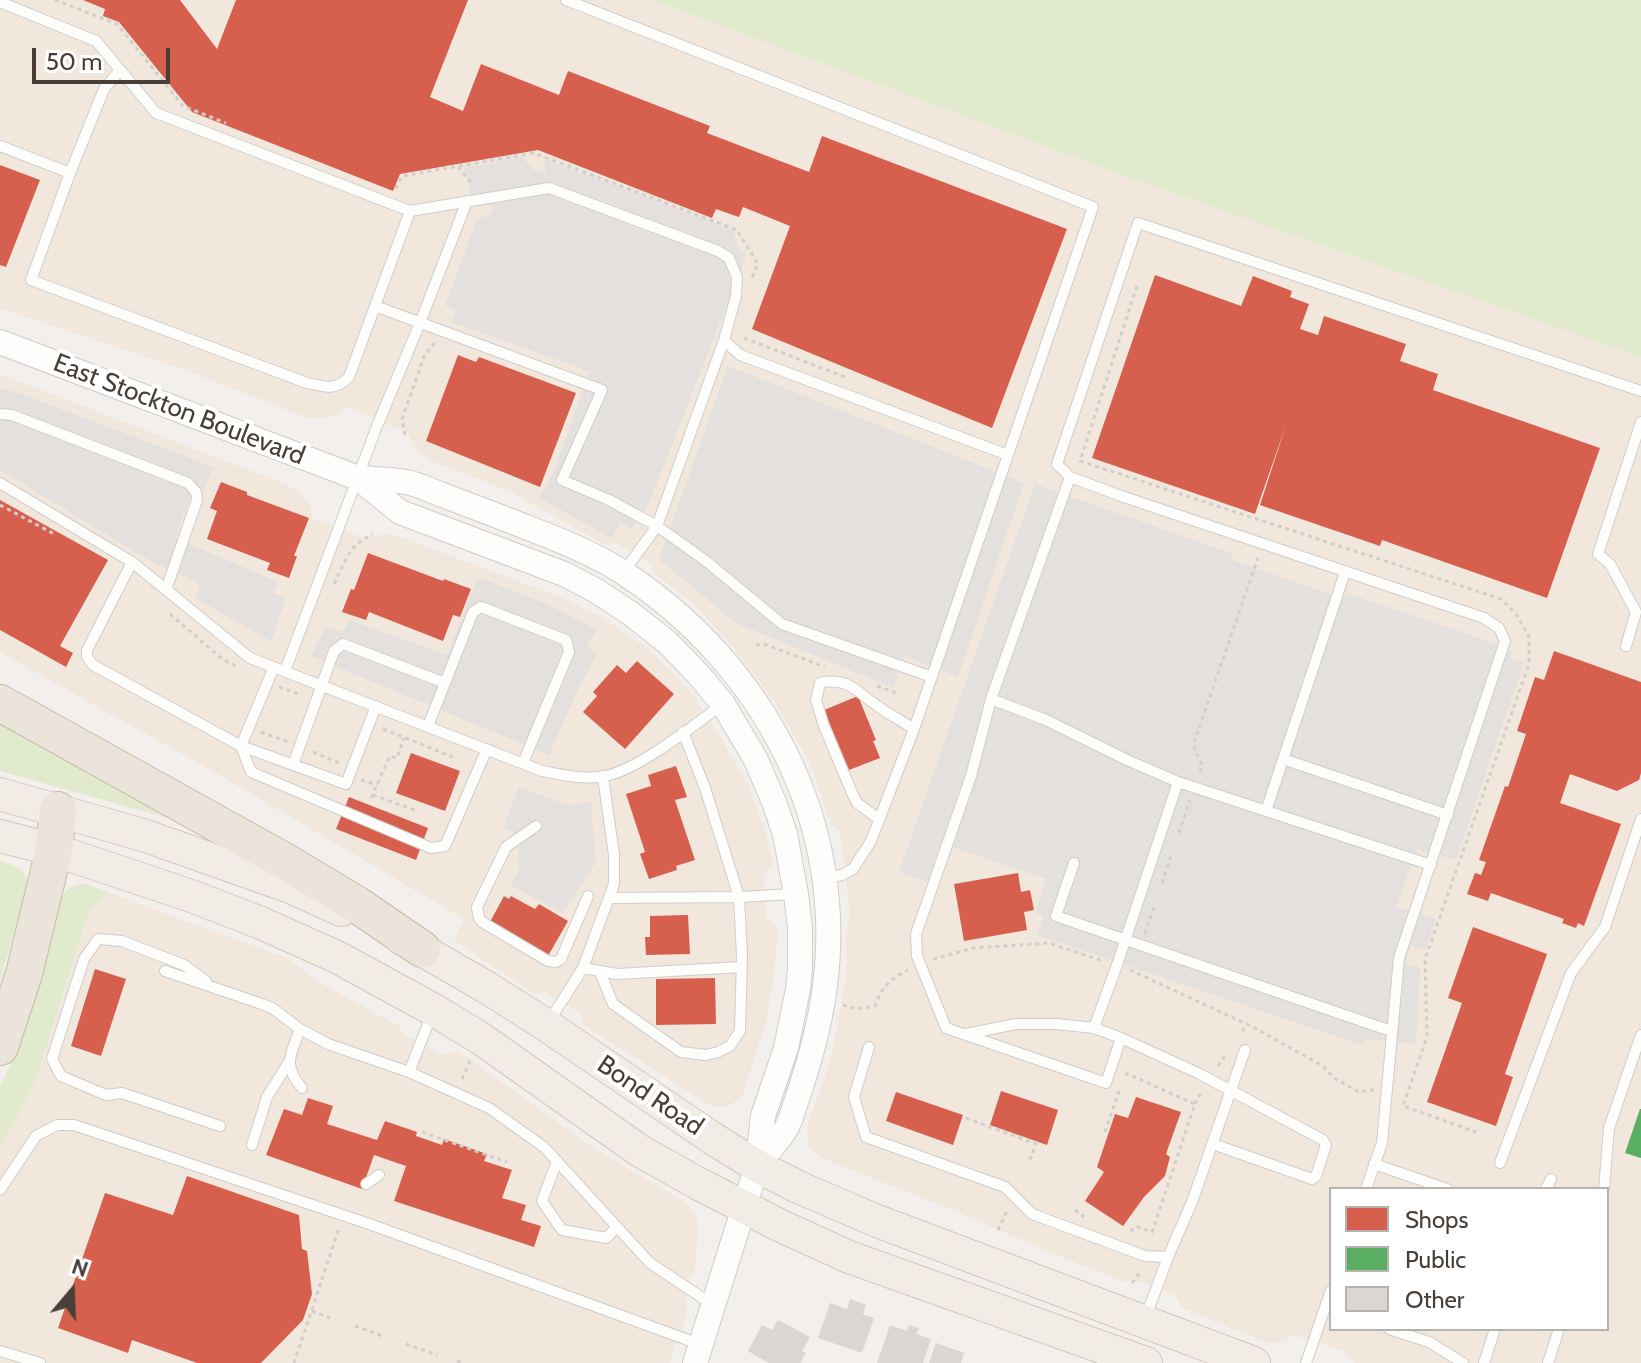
<!DOCTYPE html>
<html>
<head>
<meta charset="utf-8">
<style>
	body { margin:0 }
	#map { position:relative; width:1641px; height:1363px; overflow:hidden; background:#f2efec; font-family:Cabin,sans-serif }
	canvas { display:block }
	.legend { position:absolute; left:1329px; top:1187px; width:280px; height:144px; box-sizing:border-box; background:#fff; border:2px solid #b6b3af; margin:0; padding:10px 14px; list-style:none; font-size:24px; color:#484038 }
	.legend li { display:flex; align-items:center; gap:16px; height:40px }
	.legend b { width:40px; border:2px solid #b6b3af }
	.north { position:absolute; left:32px; top:1251px; width:80px; height:80px; -webkit-text-stroke:6px #fff; paint-order:stroke; rotate:19deg; font-size:22px; font-weight:700; line-height:32px; text-align:center; color:#484038 }
	.north::after { content:''; display:block; margin:auto; width:28px; height:36px; background:#484038; clip-path:polygon(50% 0,100% 100%,50% 72%,0 100%) }
	.scale { position:absolute; left:32px; top:48px; width:138px; height:36px; box-sizing:border-box; border:4px solid #484038; border-top:0; padding-left:10px; font-size:24px; line-height:28px; white-space:nowrap; color:#484038; -webkit-text-stroke:6px #fff; paint-order:stroke }
</style>
</head>
<body>
<div id="map">
<canvas width="1641" height="1363"></canvas>
<ul class="legend">
<li><b style="height:22px;background:#d6604d"></b>Shops</li>
<li><b style="height:22px;background:#5aae61"></b>Public</li>
<li><b style="height:22px;background:#dad6d3"></b>Other</li>
</ul>
<div class="north">N</div>
<div class="scale">50 m</div>
</div>
<script>
const ctx = document.querySelector('canvas').getContext('2d');
ctx.lineJoin = 'round';
function paint(path, color) { ctx.fillStyle = color; ctx.fill(path, 'evenodd'); }
function stroke(path, color, width, dash) { ctx.strokeStyle = color; ctx.lineWidth = width; ctx.lineCap = dash ? 'butt' : 'round'; ctx.setLineDash(dash || []); ctx.stroke(path); }
function drawText(font, color, halo, rows, align = 'center') {
  ctx.font = font + ' Cabin,sans-serif'; ctx.lineWidth = 8; ctx.setLineDash([]); ctx.textBaseline = 'middle'; ctx.strokeStyle = halo; ctx.fillStyle = color; for (const [text, x, y, turn = 0] of rows) {
    ctx.save(); ctx.translate(x, y); ctx.rotate((+turn || 0) * Math.PI / 180); ctx.textAlign = isNaN(turn) ? turn : align; if (halo) ctx.strokeText(text, 0, 0); ctx.fillText(text, 0, 0); ctx.restore();
  }
}
const commercial = new Path2D(`
	M0,0H652L1138,181L1641,357V1363H1355L1346,1356L1344,1351L1294,1335L1283,1342L1268,1343L1183,1308L1176,1296L1133,1279L1125,1282L1056,1255L953,1210L822,1158L808,1146L807,1128L831,1058L842,1001L846,978V929L850,913L840,831L831,824L810,762L773,700L732,646L694,604L654,573L651,564L617,543L607,546L511,492L427,459L414,447L408,433L348,407L337,415L321,418H308L180,368L0,308ZM1331,1189H1607V1329H1331Z
	M0,374L285,484L300,492L310,504L312,518L366,539L384,534L395,535L560,597L600,616L647,648L671,671L693,695L718,733L749,787L768,840L773,865L764,876L766,917L778,928L774,974L766,1023L742,1096L728,1107H713L584,1025L580,1013L545,992L534,994L454,940L464,919L218,774L0,652Z
	M108,892L286,958L324,985L399,1026L402,1033L443,1055L458,1051L595,1149L686,1203L693,1211L698,1220L695,1271L690,1277L685,1304L688,1310L670,1363H0V1146L16,1120L36,1080L87,916Z`);
const green = new Path2D(`
	M652,0H1641V357L1138,181Z
	M0,715L182,822L0,771Z
	M0,861C17,866 25,868 28,886L0,981Z
	M83,883L108,892L87,916L36,1080L16,1120L0,1146V1085L10,1066L26,1022L61,898L70,887Z`);
const parking = new Path2D(`
	M523,157L532,169L546,174L544,161L547,160L734,230L737,246L746,256L649,503L632,529L620,523L612,538L539,498L555,470L589,371L451,322L456,311L445,305L477,219L491,215L494,207L487,204L474,207L464,168Z
	M728,366L1024,483L958,677L904,656L894,688L736,623L659,559Z
	M0,388L19,393L213,467L199,502L190,498L175,538L278,582L273,593L286,598L271,641L195,598L201,585L164,566L157,565L0,470Z
	M1035,484L1233,554L1232,560L1344,599L1346,593L1459,631L1512,651L1510,658L1524,663L1456,860L1417,849L1396,907L1436,919L1425,950L1411,945L1404,965L1420,968L1416,1044L1364,1039L1362,1045L1037,935L1044,915L1035,913L1046,879L941,843L927,882L899,872Z
	M478,577L549,605L597,630L586,646L597,654L579,687L549,755L311,656L326,626L343,632L349,620L447,655Z
	M519,787L568,805L591,802L596,862L562,913L510,885L519,871L518,834L503,828Z`);
const shops = new Path2D(`
	M83,0H180L217,49L236,0H468L430,97L463,111L481,64L559,95L568,71L710,126L707,133L809,172L822,136L1067,229L992,428L752,329L790,226L743,207L739,217L716,209L712,218L538,150L400,174L393,191L192,112L119,22L103,16L105,9Z
	M0,165L40,180L6,267L0,265Z
	M1155,275L1241,306L1253,276L1292,291L1290,297L1309,304L1300,329L1318,335L1324,316L1406,344L1400,361L1438,374L1433,390L1600,448L1547,598L1382,540L1380,546L1260,505L1286,425L1255,514L1092,458Z
	M458,355L476,362L479,357L576,393L540,487L426,441Z
	M221,482L247,492V495L309,518L294,556H297L289,578L267,570L270,563L207,539L217,511L210,508Z
	M0,500L108,560L60,646L73,653L66,667L0,630Z
	M368,553L443,581L444,579L471,589L460,617L453,615L443,641L369,612L366,620L342,612L351,589L354,590Z
	M1554,651L1641,682V773L1639,780L1617,791L1570,774L1560,803L1621,824L1584,926L1578,923L1576,928L1562,923L1564,919L1491,893L1488,901L1467,894L1475,873L1481,875L1486,862L1479,860L1505,786L1508,787L1526,734L1517,731L1535,677L1544,680Z
	M637,661L674,694L625,749L583,712L597,696L593,692L617,665L626,673Z
	M858,696L876,740L873,741L880,758L849,770L824,710Z
	M411,753L460,771L445,811L396,793Z
	M676,766L687,797L675,800L695,860L676,866L677,870L649,879L640,854L645,852L626,794L651,786L648,775Z
	M349,797L428,828L416,860L336,829Z
	M1018,873L1021,892L1030,890L1034,910L1024,912L1027,930L964,941L954,884Z
	M504,896L509,899L511,896L535,909L539,904L568,921L548,956L490,922Z
	M688,915L690,954L646,955L645,937H650V916Z
	M1473,927L1547,954L1505,1074L1513,1077L1496,1126L1427,1102L1462,1003L1448,998Z
	M95,969L126,979L101,1056L71,1046Z
	M715,978L716,1024L656,1025V979Z
	M1001,1091L1058,1110L1047,1145L990,1125Z
	M896,1092L963,1115L953,1145L886,1121Z
	M1136,1097L1181,1112L1166,1154L1170,1157L1165,1176L1144,1197L1123,1226L1085,1201L1104,1172L1097,1167L1115,1114L1128,1118Z
	M308,1098L333,1106L327,1124L377,1140L385,1121L417,1132L416,1136L442,1145L444,1139L487,1154L484,1161L512,1170L502,1198L526,1205L521,1220L541,1226L534,1247L394,1201L406,1166L374,1155L362,1189L266,1155L284,1109L302,1115Z
	M187,1176L299,1215L302,1249L307,1251L312,1294L303,1320L261,1363H197L132,1340L128,1353L58,1328L105,1193L173,1215Z`);
const public = new Path2D(`
	M1640,1109H1641V1158L1625,1153Z`);
const building = new Path2D(`
	M850,1299L866,1305L863,1314L874,1318L862,1353L818,1338L830,1303L847,1309Z
	M778,1320L810,1337L802,1351L806,1353L800,1363H769L748,1351L762,1325L772,1330Z
	M890,1325L907,1331L909,1325L919,1328L916,1334L931,1339L923,1363H877Z
	M936,1343L964,1353L961,1363H929Z`);
const path = new Path2D(`
	M55,0L117,24L183,106L226,123
	M458,167L470,181L472,187
	M396,189L402,176L534,153L737,230L758,264L752,278
	M1137,286L1080,461L1501,599L1517,615L1529,637V664L1425,959L1427,1037L1403,1106L1476,1132
	M744,338L845,377
	M405,435L402,419L425,354L435,343
	M0,505L56,535
	M334,584C346,560 348,546 373,534
	M170,614L221,658L236,666
	M756,645L764,644L825,667
	M877,686L896,693
	M279,687L302,695
	M383,729L453,757
	M261,732L288,742
	M313,752L340,763
	M1200,772L1202,765L1193,745L1258,558
	M361,780L377,785
	M373,795L415,810
	M371,798L390,756L397,758L404,738
	M1179,833L1190,800
	M1162,883L1172,853
	M1145,934L1155,903
	M933,959L974,948L1049,943L1103,961
	M1130,970L1253,1027L1323,1066L1334,1078L1359,1092L1374,1090
	M843,1005L857,1009L875,1006C882,987 890,979 908,970
	M1242,1031L1247,1024
	M1218,1066L1227,1053
	M1125,1073L1195,1104L1152,1232L1136,1226L1128,1234
	M462,1079L470,1061
	M1195,1104L1202,1091
	M966,1118L1036,1144L1029,1162
	M422,1132L507,1162
	M1105,1132L1119,1091
	M1075,1210L1084,1217
	M998,1230L1007,1211
	M1132,1283L1138,1276L1137,1269
	M312,1311L330,1318
	M355,1326L385,1337
	M406,1344L437,1355
	M457,1361L462,1363
	M294,1363L339,1228`);
const service = new Path2D(`
	M566,0L1093,207L914,729L871,841L853,869L842,875L826,878
	M0,2L96,41L156,113L410,211L549,188L718,251L729,258L737,277L736,296L724,340L657,526L623,573
	M120,70L104,89L70,173L31,280L307,383C324,387 336,391 349,377L410,211
	M0,146L70,173
	M375,306L602,390L562,480L609,500L657,526L706,561L782,624L932,677
	M724,340L740,355L1008,455
	M0,414L12,415L188,483L196,492L197,500L166,590
	M1070,477L991,699L971,776L916,934L917,956L946,1028L1106,1083L1121,1038
	M0,483L132,562L250,658L542,771C563,775 584,780 605,776C638,770 694,725 723,704
	M132,562L87,650V657L93,665L241,746L346,784L376,706
	M1626,646L1636,612L1610,564L1598,554L1641,422
	M274,667L241,746L251,772L431,848L445,846L487,749
	M285,671L377,426L420,323L467,201
	M991,699L1046,720L1127,760L1178,782L1431,865
	M428,726L473,612L481,607L566,640L569,652L523,763
	M1283,759L1448,815
	M293,765L334,651L343,644L445,683
	M1266,811L1345,572
	M879,819L857,803L853,795L824,726L816,700L820,683C848,677 856,691 876,705C888,714 902,721 914,729
	M536,826L506,847L477,907L479,918L482,922L548,961L556,962L561,959L588,896
	M1074,863L1056,916L1391,1031
	M609,898L739,897L794,894
	M583,968L617,974L742,967
	M165,971L262,1004L272,1008L300,1029L328,1044L409,1072L489,1108L544,1147L650,1263L713,1305
	M600,972L613,1004L681,1052L706,1055L718,1052L730,1046L740,1031L742,956L739,897L705,788L683,732
	M206,981L184,965L122,941L98,939L84,959L52,1059L61,1076L106,1095L122,1093L220,1126
	M550,1020L583,968L614,884V855L603,777
	M1094,1028L1117,965L1178,782
	M300,1029C291,1054 282,1065 302,1088
	M966,1034L1016,1024H1057L1094,1028L1121,1038L1200,1074L1323,1140L1326,1145L1316,1176L1312,1179L1213,1144
	M869,1047L854,1097L866,1137L1005,1187L1032,1214L1145,1256L1168,1257
	M409,1072L432,1014
	M252,1145L267,1097L289,1062
	M557,1161L542,1201L562,1230L606,1238L617,1227
	M1500,1163L1571,973L1605,927L1641,819
	M1374,1164L1447,1189
	M366,1184L379,1175
	M1366,1189L1382,1143L1399,958L1505,641L1499,628L1484,618L1121,496L1070,477L1057,464L1138,223L1641,391
	M1546,1189L1551,1179
	M1604,1189L1609,1128L1641,1035
	M0,1190L36,1136L57,1125H74L372,1225L699,1344
	M1145,1319L1168,1257L1192,1202L1245,1050
	M1389,1329L1429,1342L1463,1363
	M0,1351L40,1363
	M1306,1363L1331,1290
	M1484,1363L1495,1329
	M1548,1363L1559,1329`);
const tertiary = new Path2D(`
	M0,342L358,478C373,479 390,479 406,482C418,484 429,490 440,494C461,502 482,510 503,518C543,534 587,549 624,573C764,665 849,824 824,993C819,1028 810,1060 799,1093C795,1104 792,1117 787,1127C779,1141 766,1153 757,1166
	M358,478L400,512L564,574L595,590L630,613L667,642L698,674L723,704L756,760L774,802L785,834L796,894L800,928V969L798,989L786,1048L763,1116L757,1166L695,1363`);
const primary = new Path2D(`
	M0,794L146,836L290,887L341,910
	M0,836L54,850L194,897L261,923L337,957L434,1010L480,1038L640,1151L699,1184L781,1226L849,1257L1146,1363
	M401,938L486,987L546,1025L712,1138L757,1166L798,1187L877,1221L1254,1363`);
const motorway = new Path2D(`
	M0,703L286,862L356,904L422,949
	M0,1047L24,974L54,850L58,810`);
const streetNames = [
	["East Stockton Boulevard",179,410,21],
	["Bond Road",650,1096,34]
];
paint(commercial, '#f1e7dd');
paint(green, '#e2eace');
paint(parking, '#e4e0dd');
paint(shops, '#d6604d');
paint(public, '#5aae61');
paint(building, '#dad6d3');
stroke(service, '#d0cdc9', 12);
stroke(tertiary, '#d0cdc9', 26);
stroke(primary, '#d3c9ba', 34);
stroke(motorway, '#c8b9a9', 38);
stroke(path, '#d2cfcb', 3, [4, 4]);
stroke(service, '#fdfdfc', 10);
stroke(tertiary, '#fdfdfc', 24);
stroke(primary, '#f1ece5', 32);
stroke(motorway, '#ebe4db', 36);
drawText('26px', '#484038', '#fff', streetNames);
</script>
</body>
</html>
